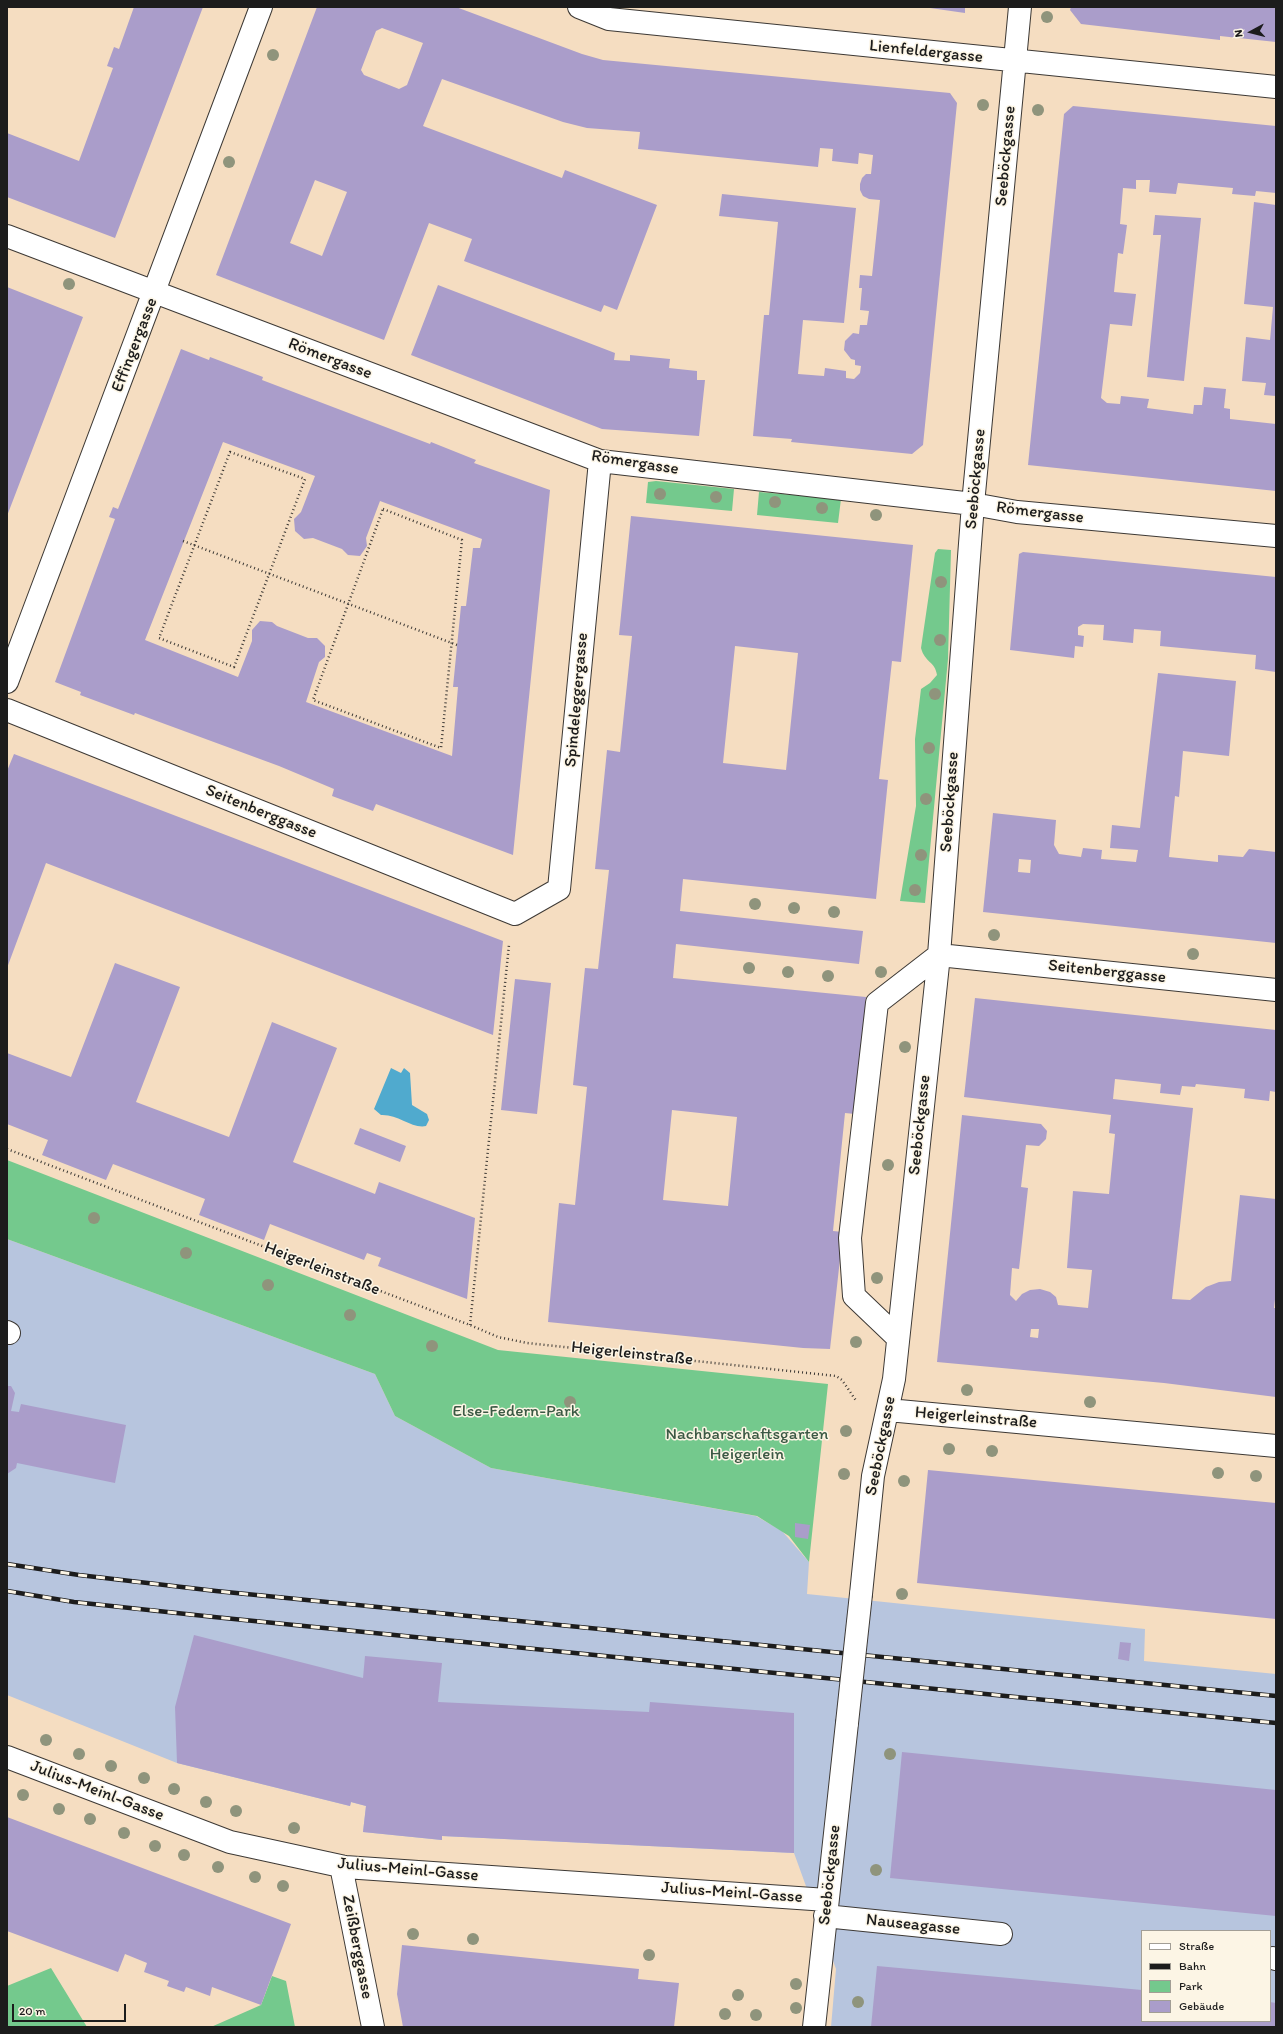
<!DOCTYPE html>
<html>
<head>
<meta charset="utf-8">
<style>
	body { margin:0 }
	#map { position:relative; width:1283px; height:2034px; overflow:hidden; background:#f5ddc1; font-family:Itim,sans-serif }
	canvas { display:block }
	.frame { position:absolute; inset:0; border:8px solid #1c1c1c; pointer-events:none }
	.legend { position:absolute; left:1141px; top:1930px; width:130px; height:92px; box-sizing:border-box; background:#fcf5e5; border:1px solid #a29e95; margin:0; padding:5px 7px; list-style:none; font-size:12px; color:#1c1c1c }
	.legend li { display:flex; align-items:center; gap:8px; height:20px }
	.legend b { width:20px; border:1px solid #a29e95 }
	.north { position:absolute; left:1231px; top:12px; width:40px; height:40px; -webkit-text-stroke:3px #fcf5e5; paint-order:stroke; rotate:263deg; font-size:11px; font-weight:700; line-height:16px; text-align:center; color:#1c1c1c }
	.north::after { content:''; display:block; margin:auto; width:14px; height:18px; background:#1c1c1c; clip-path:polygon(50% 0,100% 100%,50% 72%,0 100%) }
	.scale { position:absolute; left:12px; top:2004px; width:114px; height:18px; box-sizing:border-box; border:2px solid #1c1c1c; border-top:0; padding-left:5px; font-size:12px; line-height:14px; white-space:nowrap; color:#1c1c1c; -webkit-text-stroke:3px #fcf5e5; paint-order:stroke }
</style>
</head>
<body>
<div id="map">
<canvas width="1283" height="2034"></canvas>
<div class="frame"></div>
<ul class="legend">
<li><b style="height:5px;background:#fff"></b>Straße</li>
<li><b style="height:5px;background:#1c1c1c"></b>Bahn</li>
<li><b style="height:11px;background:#74c98d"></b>Park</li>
<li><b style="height:11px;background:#aa9dca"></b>Gebäude</li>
</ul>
<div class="north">N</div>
<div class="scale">20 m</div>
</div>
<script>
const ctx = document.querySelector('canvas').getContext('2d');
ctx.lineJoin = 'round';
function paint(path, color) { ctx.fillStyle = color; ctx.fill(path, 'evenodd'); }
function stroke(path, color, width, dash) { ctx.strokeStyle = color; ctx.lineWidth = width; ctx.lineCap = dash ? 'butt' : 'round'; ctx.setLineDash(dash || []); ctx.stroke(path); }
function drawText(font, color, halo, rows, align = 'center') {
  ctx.font = font + ' Itim,sans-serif'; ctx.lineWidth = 3; ctx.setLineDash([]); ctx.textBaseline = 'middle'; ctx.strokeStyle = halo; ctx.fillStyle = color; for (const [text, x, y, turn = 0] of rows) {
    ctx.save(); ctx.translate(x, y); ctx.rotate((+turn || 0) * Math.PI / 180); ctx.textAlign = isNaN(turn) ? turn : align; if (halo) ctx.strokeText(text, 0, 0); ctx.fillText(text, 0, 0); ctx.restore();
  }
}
const industrial = new Path2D(`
	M7,1239L375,1374L395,1416L491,1468L756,1516L782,1531L809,1562L807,1594L1145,1629L1144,1661L1276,1674V2027H831L836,1969L794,1853L442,1836V1840L363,1832L366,1806L351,1802L350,1806L177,1763L7,1695ZM1142,1931H1270V2021H1142Z`);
const green = new Path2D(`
	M656,481L734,489L732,511L646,503L648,482Z
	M759,492L841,499L838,523L757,515Z
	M938,549L951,550L948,659L925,903L900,901L916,806L915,739L921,689L930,683L937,675C935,661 925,663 921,648L935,553Z
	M7,1160L498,1350L828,1384L809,1562L789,1536L757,1516L491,1468L395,1416L375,1374L7,1239Z
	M51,1968L87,2027H7V1986Z
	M272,1976L286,1981L295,2027H211L261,2005Z`);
const water = new Path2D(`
	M391,1068L401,1073L404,1068L410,1073L412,1105L427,1114L429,1120L426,1126C412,1129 398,1114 381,1115L374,1109Z`);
const building = new Path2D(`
	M134,7H203L115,238L7,197V133L79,161L113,68L107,66L114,47L119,49Z
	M317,7H456L582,54L603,60L950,93L957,103L923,445L912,454L791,442L792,439L753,436L764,315H769L778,222L719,216L722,194L856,208L844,323L803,320L798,374L824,376L825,368L846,371V378L854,379L860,373L861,366L855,365V360L851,359L844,350L845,341L853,333L859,334L860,325H867L869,311L860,310L862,288H859L860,275L872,276L880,200L869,199L863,196L860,190V184L862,178L866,174H871L873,155L859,153L858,164L832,161L833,149L820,148L818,167L638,149L640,132L587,128L563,122L442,79L423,126L562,178L565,170L657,205L617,310L604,305L601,312L464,261L472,239L429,223L384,340L216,275ZM382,28L423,43L407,85L399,89L364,75L361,70L376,31ZM315,180L347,192L322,256L290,243Z
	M923,7H965V13Z
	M1071,7H1276V42L1220,36V40L1081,24L1070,10Z
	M1073,106L1276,126V193L1256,191L1255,196L1232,194L1233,188L1178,183L1176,194L1149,192L1150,180H1136V189L1123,188L1120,224L1127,225L1123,254L1118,253L1114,292L1136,294L1132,326L1110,324L1101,398L1107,403L1120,404L1121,396L1149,399L1147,408L1193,414L1194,405H1202L1204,387L1226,389L1224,408L1230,409V419L1276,424V491L1028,465L1064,114Z
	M1254,202L1276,205V396L1264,395L1266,383L1242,381L1246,337L1270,340L1273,307L1244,304Z
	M1155,215L1201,218L1184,381L1147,377L1161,235H1153Z
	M438,285L615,353L614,360L630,361V355L670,359L669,368L697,371V380H705L699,436L602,429L411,355Z
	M7,287L83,317L7,516Z
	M181,349L209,360L210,357L263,377L262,380L430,444L431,442L476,460L474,463L550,490L513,855L376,804L373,811L332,796L334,789L279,766L135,713L134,715L80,695L81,692L55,682L115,519L109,517L113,507L118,509ZM223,442L315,476L301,512L294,519L295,531L304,539L313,538L342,549L348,555L360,556L367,546L366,538L380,501L482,539L480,548H473L466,606H461L453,687H458L452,756L306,702L319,662L325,657V646L317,638H308L277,626L272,622L260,621L252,630V641L238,677L145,640Z
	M631,516L913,545L901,662L892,661L879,779L888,780L876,899L683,879L680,911L863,931L859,964L676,944L673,978L866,997L855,1114L845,1113L833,1231L843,1232L830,1349L803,1348L548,1322L559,1203L575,1205L587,1087L573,1085L585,968L598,969L609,870L595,869L607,750L620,752L632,636L619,635ZM735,646L798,653L786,770L723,763ZM672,1110L737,1117L728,1206L663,1200Z
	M1023,552L1276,577V672L1255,669L1256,655L1160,646L1161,631L1134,629L1133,643L1103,640L1104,625L1083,624L1078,627V635L1084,636L1083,647L1075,646L1074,658L1010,650L1019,554Z
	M1158,673L1236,681L1229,756L1183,751L1179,797L1175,796L1169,857L1218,862V855L1243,857L1249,849L1276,852V943L983,912L993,813L1056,820L1054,845L1059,854L1081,857L1083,848L1102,850L1101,859L1136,862L1138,850L1110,848L1112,825L1140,828ZM1019,859L1031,860L1030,873L1018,872Z
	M14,754L503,941L493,1035L46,863L7,968V771Z
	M115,963L180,987L136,1102L229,1137L272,1022L337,1048L293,1162L375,1194L379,1182L475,1218L467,1299L378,1266L381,1258L367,1253L364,1260L270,1224L264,1240L199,1215L205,1199L113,1164L106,1180L42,1155L48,1140L7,1124V1053L71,1077Z
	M515,979L551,983L537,1114L501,1110Z
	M975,998L1276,1030V1092L1270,1091L1269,1101L1244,1098L1245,1089L1196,1084L1195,1087L1182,1086L1180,1095L1160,1093L1161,1084L1115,1079L1113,1099L1193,1108L1172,1299L1190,1300L1206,1287L1219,1282L1231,1281L1240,1195L1276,1199V1291L1274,1308H1276V1397L1164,1383L937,1362L962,1115L1041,1124L1047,1131L1046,1139L1039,1146L1026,1145L1021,1187L1028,1188L1019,1269L1012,1268L1010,1295L1016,1301L1022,1294L1030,1290L1040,1289L1050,1292L1056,1297L1058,1305L1088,1308L1092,1270L1067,1268L1073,1191L1109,1194L1115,1134L1109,1133L1111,1115L964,1097ZM1031,1329H1039L1038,1338L1030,1337Z
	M360,1128L406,1146L400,1162L354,1144Z
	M7,1386H11L15,1393L11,1411L19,1412L21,1404L126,1425L115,1483L17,1463L16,1468L7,1474Z
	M928,1470L1276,1503V1619L917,1583Z
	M795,1523L810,1525L808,1539L795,1537Z
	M194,1635L363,1678L365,1656L442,1663L438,1702L649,1712L650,1702L794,1713V1853L442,1836V1840L363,1832L366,1806L351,1802L350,1806L177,1763L175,1707Z
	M1120,1642L1131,1643L1129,1661L1118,1659Z
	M902,1752L1276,1790V1916L890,1878Z
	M7,1817L291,1924L261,2005L212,1987L210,1996L186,1987L184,1992L167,1986L169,1981L144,1972L147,1963L125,1954L118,1972L7,1931Z
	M402,1945L639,1969L638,1979L679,1983L674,2027H403L397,1994Z
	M877,1966L1142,1990V2021H1270V2002L1276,2003V2027H871Z`);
const path = new Path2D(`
	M230,452L305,479L234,667L159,638Z
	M383,509L462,540L441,748L313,700Z
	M183,541L457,645
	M7,1149L470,1325L498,1337L527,1343L836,1376L842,1380L857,1402
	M470,1325L509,945`);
const minor = new Path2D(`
	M579,7L609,19L1276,87
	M7,236L600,461L973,504L1017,512L1276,536
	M7,682L261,7
	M7,710L515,914L559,889L600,461
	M7,1332L9,1333
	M898,1338L854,1296L850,1238L877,1003L939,955L1276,990
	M888,1410L1276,1446
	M861,1594L873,1476L894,1379L939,955L973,504L1020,7
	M7,1757L230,1842L345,1867L827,1900
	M341,1866L373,2027
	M825,1916L1001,1934
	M1273,1958L1276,1959
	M814,2027L847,1723`);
const rail = new Path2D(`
	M7,1564L79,1575L216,1591L1276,1696
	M7,1591L74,1602L214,1617L1276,1723`);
const minorBridge = new Path2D(`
	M847,1723L861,1594`);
const trees = [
	[1047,17],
	[273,55],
	[983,105],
	[1038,110],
	[229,162],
	[69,284],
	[660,494],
	[716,497],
	[775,502],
	[822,508],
	[876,515],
	[941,582],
	[940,640],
	[935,694],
	[929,748],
	[926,799],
	[921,855],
	[915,890],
	[755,904],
	[794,908],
	[834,912],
	[994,935],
	[1193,954],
	[749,968],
	[788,972],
	[881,972],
	[828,976],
	[905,1047],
	[888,1165],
	[94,1218],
	[186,1253],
	[877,1278],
	[268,1285],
	[350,1315],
	[856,1342],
	[432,1346],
	[967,1390],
	[570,1402],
	[1090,1402],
	[846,1431],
	[949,1449],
	[992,1451],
	[1218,1473],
	[844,1474],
	[1256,1476],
	[904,1481],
	[902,1594],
	[46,1740],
	[79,1754],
	[890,1754],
	[111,1766],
	[144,1778],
	[174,1789],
	[23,1795],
	[206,1802],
	[59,1809],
	[236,1811],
	[90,1819],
	[294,1828],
	[124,1833],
	[155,1846],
	[184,1855],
	[218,1867],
	[876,1870],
	[255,1877],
	[283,1886],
	[413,1934],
	[473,1939],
	[649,1955],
	[796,1984],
	[738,1995],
	[858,2002],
	[796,2008],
	[725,2014],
	[756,2015]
];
const streetNames = [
	["Lienfeldergasse",926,52,6],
	["Seeböckgasse",1006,156,-85],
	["Effingergasse",135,345,-69],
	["Römergasse",330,359,21],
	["Römergasse",635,463,9],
	["Seeböckgasse",976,479,-85],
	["Römergasse",1040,513,7],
	["Spindeleggergasse",577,700,-85],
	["Seeböckgasse",950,802,-86],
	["Seitenberggasse",261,812,22],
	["Seitenberggasse",1107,972,6],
	["Seeböckgasse",920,1125,-84],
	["Heigerleinstraße",322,1269,21],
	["Heigerleinstraße",632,1354,6],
	["Heigerleinstraße",976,1418,5],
	["Seeböckgasse",881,1446,-79],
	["Julius-Meinl-Gasse",97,1791,21],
	["Julius-Meinl-Gasse",408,1870,5],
	["Seeböckgasse",830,1875,-84],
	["Julius-Meinl-Gasse",732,1893,4],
	["Nauseagasse",913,1925,6],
	["Zeißberggasse",357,1947,79]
];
const parkNames = [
	["Else-Federn-Park",516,1412],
	["Nachbarschaftsgarten",747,1435],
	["Heigerlein",747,1455]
];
paint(industrial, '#b7c5de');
paint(green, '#74c98d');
paint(water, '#50aace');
paint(building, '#aa9dca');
stroke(minor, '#3d3935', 24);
stroke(path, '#3d3935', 2.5, [1, 3]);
stroke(minor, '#fff', 22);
stroke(rail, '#1c1c1c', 4.5);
stroke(rail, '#fcf5e5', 3, [9]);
stroke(minorBridge, '#3d3935', 24, []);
stroke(minorBridge, '#fff', 22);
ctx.fillStyle = '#8f947c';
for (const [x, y] of trees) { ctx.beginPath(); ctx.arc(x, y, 6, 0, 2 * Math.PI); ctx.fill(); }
drawText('17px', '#1c1c1c', '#fcf5e5', streetNames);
drawText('17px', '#3b5944', '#fcf5e5', parkNames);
</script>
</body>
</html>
